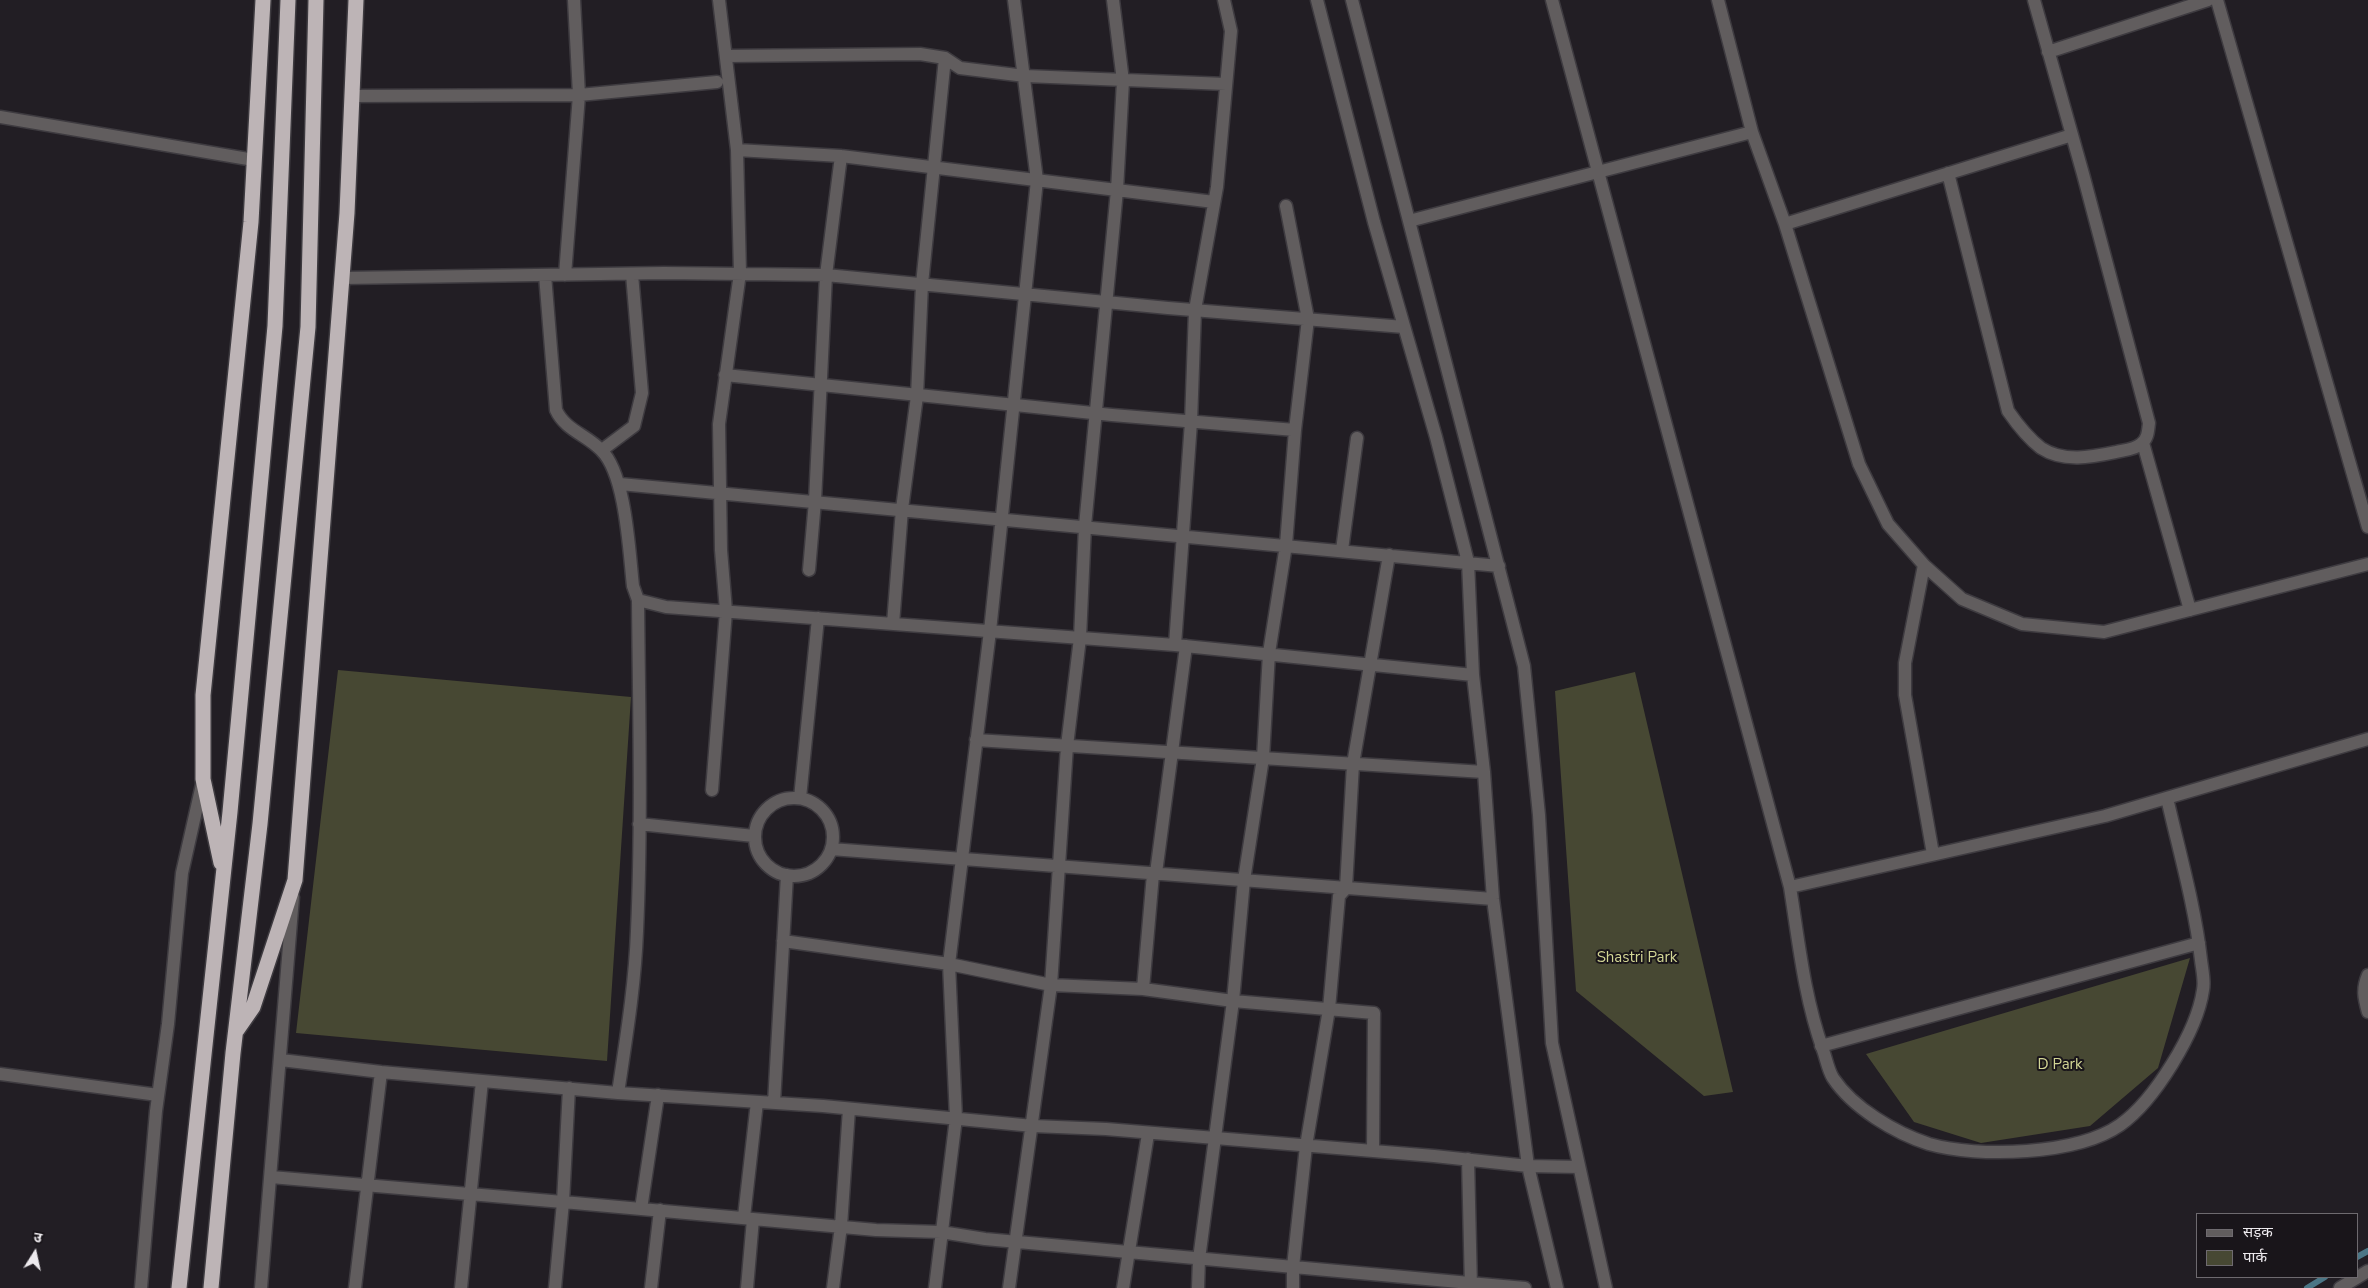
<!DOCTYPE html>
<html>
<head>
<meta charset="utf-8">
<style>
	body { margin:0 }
	#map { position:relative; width:2368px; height:1288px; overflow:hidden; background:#221e24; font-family:"Nunito Sans","Noto Sans Devanagari",sans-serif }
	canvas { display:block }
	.legend { position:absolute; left:2196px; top:1213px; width:162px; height:65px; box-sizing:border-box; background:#19151a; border:1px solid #6e6a6f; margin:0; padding:6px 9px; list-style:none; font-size:15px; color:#edeaee }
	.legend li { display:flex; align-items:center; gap:10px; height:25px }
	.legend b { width:25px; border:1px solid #6e6a6f }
	.north { position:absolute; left:10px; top:1228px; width:50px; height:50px; -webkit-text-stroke:4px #19151a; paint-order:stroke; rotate:10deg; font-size:14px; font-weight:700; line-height:20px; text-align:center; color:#edeaee }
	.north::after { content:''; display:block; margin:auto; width:18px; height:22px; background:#edeaee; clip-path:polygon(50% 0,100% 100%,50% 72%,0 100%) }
</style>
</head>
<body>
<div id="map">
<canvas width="2368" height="1288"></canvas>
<ul class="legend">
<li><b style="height:6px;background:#615d5e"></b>सड़क</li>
<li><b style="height:14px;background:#474833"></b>पार्क</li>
</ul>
<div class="north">उ</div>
</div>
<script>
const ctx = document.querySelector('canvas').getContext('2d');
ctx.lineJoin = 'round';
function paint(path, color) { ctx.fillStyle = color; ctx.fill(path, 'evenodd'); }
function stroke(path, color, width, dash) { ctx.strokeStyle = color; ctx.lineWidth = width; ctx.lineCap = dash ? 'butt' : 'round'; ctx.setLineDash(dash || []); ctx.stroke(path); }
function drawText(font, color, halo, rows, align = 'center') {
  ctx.font = font + ' "Nunito Sans",sans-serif'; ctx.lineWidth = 4; ctx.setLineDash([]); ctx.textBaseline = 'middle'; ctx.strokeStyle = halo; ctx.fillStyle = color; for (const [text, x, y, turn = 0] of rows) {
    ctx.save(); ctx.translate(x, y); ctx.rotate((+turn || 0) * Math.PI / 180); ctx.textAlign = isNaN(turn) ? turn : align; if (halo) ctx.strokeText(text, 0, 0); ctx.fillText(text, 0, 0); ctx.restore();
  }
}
const green = new Path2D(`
	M338,670L631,697L607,1061L296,1033Z
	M1635,672L1733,1092L1704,1096L1576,991L1555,691Z
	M2190,958L2158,1068L2090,1126L1981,1143L1914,1122L1866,1054Z`);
const stream = new Path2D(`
	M2357,1257L2368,1251
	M2307,1288L2325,1277`);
const minor = new Path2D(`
	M1317,0L1374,222L1436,437L1468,562L1473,675L1484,772L1493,899L1528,1166L1557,1288
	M1352,0L1409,221
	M1552,0L1790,887C1799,944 1804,996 1823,1050C1826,1058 1828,1070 1833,1078C1853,1108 1895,1133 1929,1144C1978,1158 2077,1155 2120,1125C2154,1101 2197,1032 2203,990C2205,981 2202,969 2201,960C2195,906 2179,851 2167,798
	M1718,0L1752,132L1785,224L1859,464L1888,524L1924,565L1962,599L2022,624L2104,632L2368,564
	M2217,0L2368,527
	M2048,52L2208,0
	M727,56L920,54L945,58L960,68L1025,76L1226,84
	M352,96L579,95L717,82
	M0,117L254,160
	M737,150L841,156L1214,202
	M1948,173L2008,411C2017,424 2028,438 2041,448C2064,463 2092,457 2116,452C2124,450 2134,450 2141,444C2148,439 2148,431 2149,423L2083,174L2034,0
	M1785,224L2072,135
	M545,275L556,410C565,430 587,435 601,450C626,474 629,551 633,586L638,600L666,607L1175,645L1473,675
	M565,275L579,95L574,0
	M343,278L664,273L826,275L1168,308L1404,327
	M725,375L1112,415L1295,430
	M2143,443L2190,610
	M604,453L602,450L634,426L642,393L632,274
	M620,484L1499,566
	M1342,550L1357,438
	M1924,565L1905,663V695L1933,854
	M809,570L815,501L826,275L841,156
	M893,624L902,509L917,396L922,284L945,58
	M1175,645L1191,422L1195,310L1217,187L1231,31L1224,0
	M976,740L1484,772
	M712,790L726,611L721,550L719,424L740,273L737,150L719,0
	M800,798L818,618
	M755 837a39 39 0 1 1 78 0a39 39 0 1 1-78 0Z
	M639,824L754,836
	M831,849L1493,899
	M1790,887L2105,816L2368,739
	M783,941L949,964L1051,985L1143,989L1233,1001L1374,1013L1373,1151
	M2368,975C2362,989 2364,998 2368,1012
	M1143,989L1153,874L1156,873L1186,646
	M1821,1046L2199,943
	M281,1060L381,1072L618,1093L823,1106L1033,1126L1106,1129L1434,1156L1528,1166L1579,1167
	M0,1074L158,1095
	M618,1093C626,1039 635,985 637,931C642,821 639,710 638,600
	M774,1103L787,875
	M1468,1159L1471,1288
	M271,1177L563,1202L569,1088
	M641,1209L658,1095
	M744,1217L757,1102
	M141,1288L156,1111L168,1024L182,873L203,780
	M261,1288L293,897
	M355,1288L381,1072
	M461,1288L482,1081
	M555,1288L563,1202L876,1230L941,1232L985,1239L1525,1288
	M651,1288L660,1210
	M747,1288L753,1219
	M833,1288L841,1226L849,1109
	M935,1288L956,1118L949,964L990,631L1037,180L1014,0
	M1009,1288L1051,985L1067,746L1080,638L1085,526L1117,190L1123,81L1113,0
	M1123,1288L1148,1134
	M1198,1288L1199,1259L1233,1001L1244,880L1263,758L1269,653L1286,545L1295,430L1308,319L1286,206
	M1293,1288V1267L1306,1146L1329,1009L1339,896L1346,888L1353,764L1389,555
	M1606,1288L1552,1043L1539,815L1524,666L1409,221L1752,132
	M2340,1288L2368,1271`);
const highway = new Path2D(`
	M221,863L203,779V695L251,222L263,0
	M237,1030L253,1007L295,880L347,213L356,0
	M179,1288L230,812L275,326L288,0
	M211,1288L233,1053L260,824L308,327L316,0`);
const parkNames = [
	["Shastri Park",1637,958],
	["D Park",2060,1065]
];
paint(green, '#474833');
stroke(stream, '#4b7686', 6);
stroke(minor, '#3e3b40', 15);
stroke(highway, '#3e3b40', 18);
stroke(minor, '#615d5e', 12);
stroke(highway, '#bdb4b6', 15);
drawText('15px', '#d3d695', '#19151a', parkNames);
</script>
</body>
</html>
